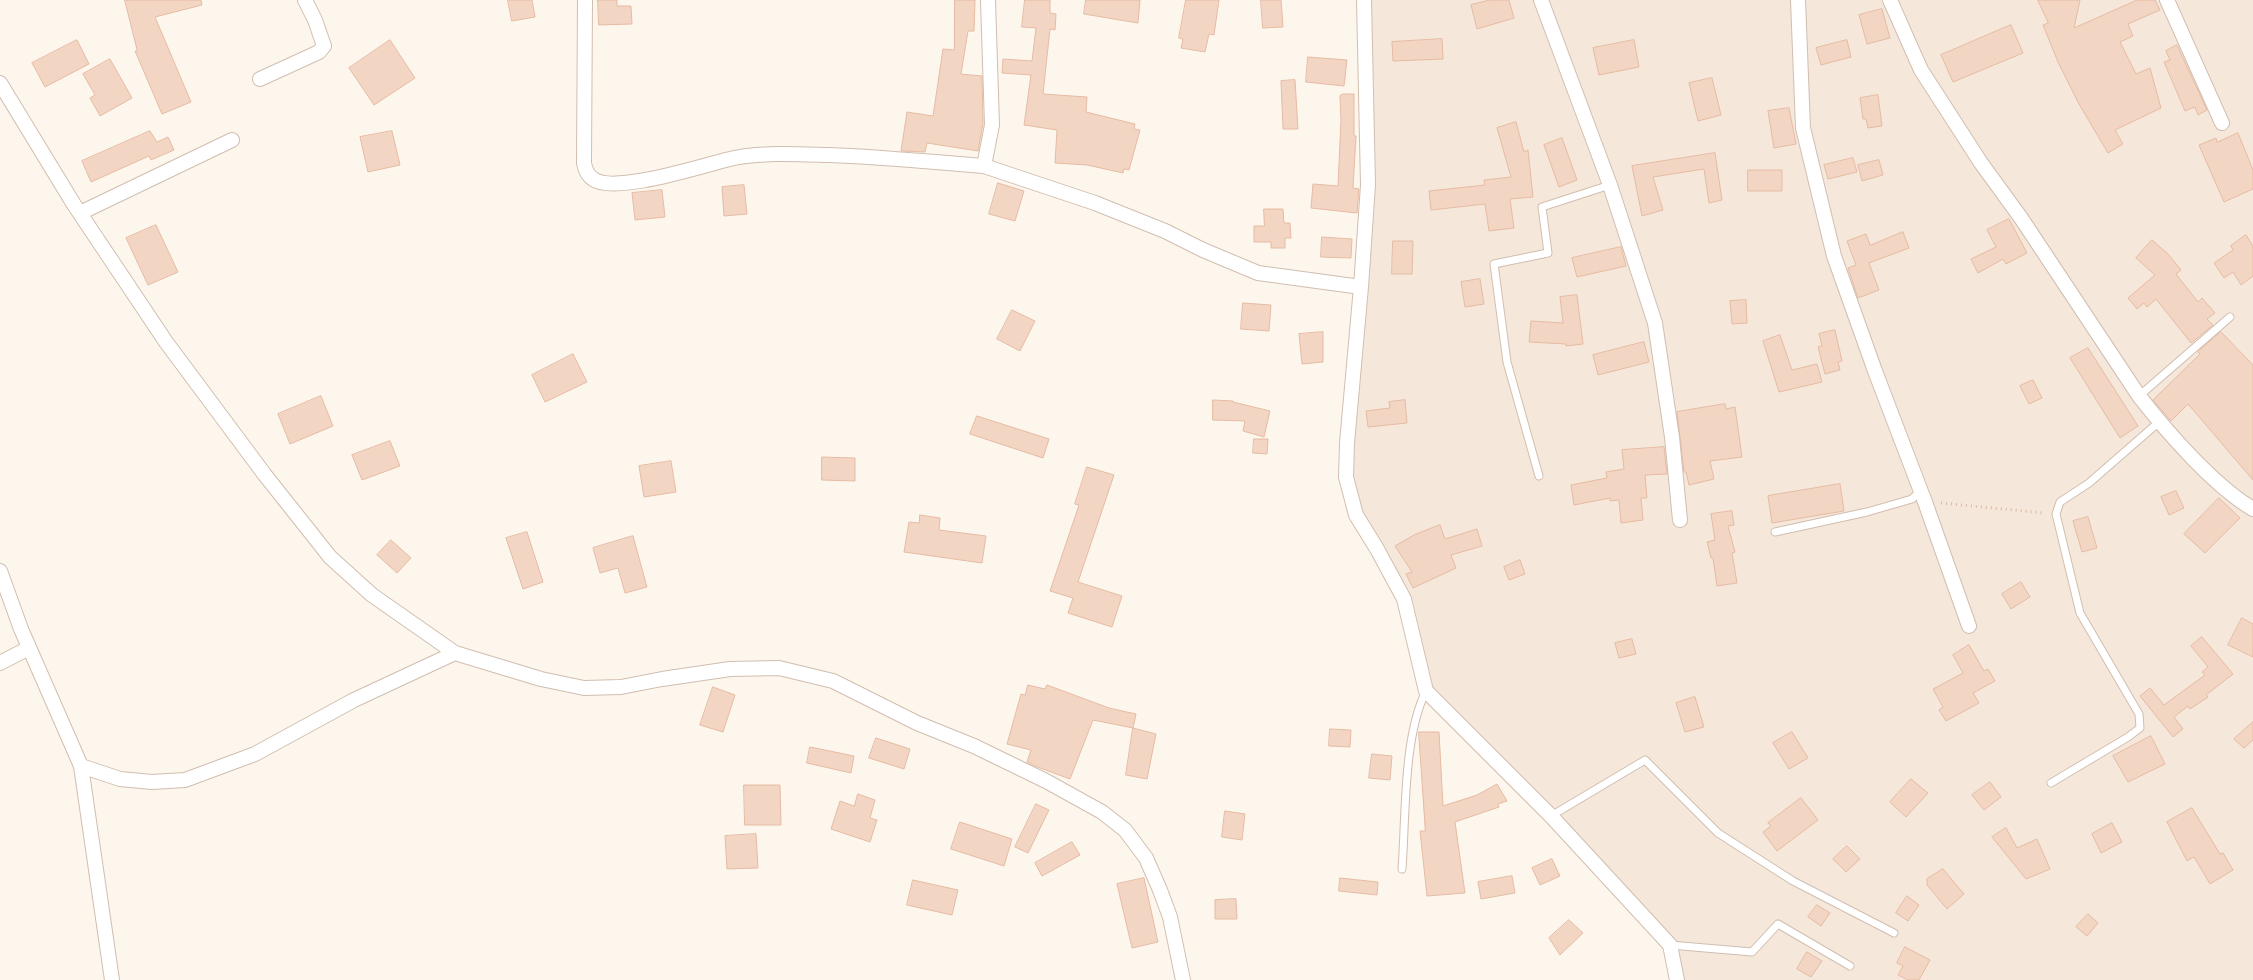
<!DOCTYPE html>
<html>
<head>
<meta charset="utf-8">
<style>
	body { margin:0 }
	canvas { display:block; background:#fdf6ec }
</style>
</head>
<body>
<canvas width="2253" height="980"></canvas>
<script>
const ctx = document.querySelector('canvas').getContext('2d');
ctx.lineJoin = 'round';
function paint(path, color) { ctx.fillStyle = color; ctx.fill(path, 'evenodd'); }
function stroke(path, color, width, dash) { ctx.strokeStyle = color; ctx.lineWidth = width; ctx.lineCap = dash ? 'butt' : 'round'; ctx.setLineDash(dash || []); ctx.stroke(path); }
const residential = new Path2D(`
	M1362,0H2253V980H1674L1668,946L1423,693L1402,600L1345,479L1366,184Z`);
const building = new Path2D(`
	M125,0H201L202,5L155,17L191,102L162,114L135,51H137Z
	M508,0H532L535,17L512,21Z
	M598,0H617V6H631L632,24L599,25Z
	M955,0H975L974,31H968L961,74L982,76L983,124L978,151L927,143L925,152L901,151L907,112L933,116L943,49L954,50Z
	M1025,0H1050V13L1056,14L1055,30L1050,29L1043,94L1087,97L1086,112L1135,124L1134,129L1140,130L1129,170L1124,169L1123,173L1087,165L1055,163L1057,130L1024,125L1031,75L1002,73L1003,59L1032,61L1036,28L1022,27Z
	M1086,0H1140L1138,23L1084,14Z
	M1186,0H1219L1214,35L1209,34L1205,52L1181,48L1183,39L1179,38Z
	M1261,0H1281L1283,27L1263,28Z
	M1490,0H1509L1514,18L1477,29L1471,5Z
	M2038,0H2080L2074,28L2137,0H2155L2160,10L2128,24L2133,36L2120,42L2136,74L2150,68L2161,108L2115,130L2123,144L2108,153L2079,104L2058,62L2043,25L2048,23Z
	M1882,9L1890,38L1867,44L1859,15Z
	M2011,25L2023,53L1953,82L1941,55Z
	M1442,39L1443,59L1393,61L1392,42Z
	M77,40L89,64L45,87L32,63Z
	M390,40L415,78L374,105L349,68Z
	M1634,40L1639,67L1599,75L1593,48Z
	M1847,40L1851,57L1821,65L1816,48Z
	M2177,45L2207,110L2198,115L2195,107L2185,111L2164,62L2170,60L2166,51Z
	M1308,57L1347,60L1344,86L1306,82Z
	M110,59L132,98L100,116L90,98L95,95L83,74Z
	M1712,78L1721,115L1698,121L1689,83Z
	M1295,80L1298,129H1283L1281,81Z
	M1343,94H1354V136H1356L1353,188L1359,189L1357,213L1311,208L1313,184L1338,186L1341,120L1340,96Z
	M1878,95L1882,126L1868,128L1866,119H1863L1860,98Z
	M1789,108L1796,144L1774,148L1768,111Z
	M1516,122L1524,152L1528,150L1533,197L1510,199L1514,228L1489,231L1485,204L1431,210L1429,191L1485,185L1484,180L1511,177L1497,128Z
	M150,131L157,142L168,137L174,150L151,160L149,156L91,182L82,161Z
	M392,131L400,165L368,172L360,137Z
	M2238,133L2253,170V189L2224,202L2199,145L2216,138L2217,142Z
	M1562,138L1577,180L1559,187L1544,145Z
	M1715,153L1722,200L1709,203L1704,169L1653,177L1663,210L1642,216L1632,166Z
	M1853,158L1857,172L1828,179L1824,165Z
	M1879,160L1883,175L1862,181L1858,165Z
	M1748,170H1782V191H1748Z
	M998,183L1024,191L1015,221L989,214Z
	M744,185L747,214L724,216L722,187Z
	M662,190L665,217L635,220L632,193Z
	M1264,209H1283L1284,223H1290L1291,238H1285V248H1271V242H1254V226H1264Z
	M2009,219L2027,253L2006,264L2003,259L1978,273L1971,259L1996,247L1987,230Z
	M156,225L178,272L148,285L126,238Z
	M1903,232L1909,248L1869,263L1879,290L1858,298L1848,268L1856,265L1847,241L1866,234L1870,245Z
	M2246,235L2253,246V276L2241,285L2233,272L2224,278L2214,263L2233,250L2231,246Z
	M1322,237L1352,239L1351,258L1321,257Z
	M2152,240L2168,254L2181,270L2176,274L2198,302L2202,298L2215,313L2207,319L2213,325L2191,343L2156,299L2147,307L2144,303L2137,309L2128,298L2155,275L2136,258Z
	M1393,241H1413L1412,274H1392Z
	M1621,247L1626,266L1577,277L1572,258Z
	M1480,279L1484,304L1465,307L1461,282Z
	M1577,295L1583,344L1566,346V344L1529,342L1531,321L1563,323L1560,297Z
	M1746,300L1747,323L1732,324L1730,301Z
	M1243,303L1271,305L1269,331L1241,329Z
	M1012,310L1035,321L1020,351L997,339Z
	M1835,330L1842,361L1838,362L1840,370L1825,374L1818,347L1822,346L1819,334Z
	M1323,332V362L1302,364L1299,334Z
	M2221,332L2253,365V480L2188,404L2171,421L2153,400L2200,354L2198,352Z
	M1780,335L1792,370L1817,364L1822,382L1779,392L1763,341Z
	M1644,342L1649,362L1598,375L1593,355Z
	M2088,348L2138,426L2120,438L2070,358Z
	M573,354L587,382L545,402L532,375Z
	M2033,380L2042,398L2029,404L2020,386Z
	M321,396L333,426L290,444L278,414Z
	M1213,400L1233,401V402L1270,411L1264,437L1243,431L1245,421L1213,420Z
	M1405,400L1407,423L1368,427L1366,411L1390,408L1389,402Z
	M1725,404L1726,409L1735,407L1742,457L1710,461L1714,479L1689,485L1686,472H1684L1677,412Z
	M977,416L1049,439L1043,458L970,434Z
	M1254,439H1268L1267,454L1253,453Z
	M390,441L400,466L362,480L352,455Z
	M1664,447L1667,474L1645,475L1647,498H1641L1643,520L1621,523L1619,500L1610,501V498L1574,505L1571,485L1607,478L1606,472L1624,469L1622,450Z
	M822,457L855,458V481L822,480Z
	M671,461L676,492L644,497L639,466Z
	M1087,467L1114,475L1078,582L1122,596L1112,627L1068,613L1073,598L1050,591L1079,505L1075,504Z
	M1840,484L1844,511L1772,523L1768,496Z
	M2176,491L2184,508L2169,515L2161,497Z
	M2219,498L2240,518L2205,553L2184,534Z
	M1732,511L1734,525L1728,526L1735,552L1732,553L1737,583L1717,586L1713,558H1711L1707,542L1715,540L1711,514Z
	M920,515L940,518L939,530L986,536L982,563L904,552L909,522L919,523Z
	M2088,517L2097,548L2082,552L2073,521Z
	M1440,525L1445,539L1477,529L1482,546L1451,555L1456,568L1413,588L1406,574L1412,572L1395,546L1414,535Z
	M527,532L543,582L523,589L506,538Z
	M633,536L647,587L625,593L618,568L600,573L593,548Z
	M391,540L411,558L397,573L377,555Z
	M1520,560L1525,574L1509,580L1504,567Z
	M2021,582L2030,597L2011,609L2002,594Z
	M2242,618L2253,624V657L2228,645Z
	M2202,637L2233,674L2206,695L2208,697L2190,709L2188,706L2174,717L2183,729L2173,737L2140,696L2150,688L2164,705L2205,675L2202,672L2208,667L2191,646Z
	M1632,639L1636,654L1619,658L1615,643Z
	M1969,645L1984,671L1988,669L1995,681L1973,693L1979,703L1946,721L1939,710L1943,707L1933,689L1963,673L1953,655Z
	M1028,685L1045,689L1047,685L1109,708L1136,714L1133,728L1093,720L1070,779L1035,766L1027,762L1031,750L1007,744L1021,694L1025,695Z
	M713,687L735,695L723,732L700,725Z
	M1695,697L1704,727L1685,732L1676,703Z
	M2253,722V740L2244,748L2234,739Z
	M1133,728L1156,734L1147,779L1126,775Z
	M1330,729L1351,730L1350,747L1329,746Z
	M1419,732H1439L1443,806L1477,795L1497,784L1507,801L1498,804L1499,807L1455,822L1465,893L1427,896L1420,831H1425Z
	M1792,732L1808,758L1789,769L1773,743Z
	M2151,736L2165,764L2128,782L2113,756Z
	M876,738L910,749L904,769L869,758Z
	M810,747L854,756L851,773L807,763Z
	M1372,754L1392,756L1390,780L1369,778Z
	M1911,779L1928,793L1906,817L1890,802Z
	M1990,782L2001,797L1984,810L1972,795Z
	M744,785H780L781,825H745Z
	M858,794L875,800L870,818L877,820L870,842L831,829L840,801L854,806Z
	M1801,798L1818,820L1777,851L1763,832L1771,826L1768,823Z
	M1036,804L1049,810L1028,853L1015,847Z
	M2192,808L2220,854L2223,853L2233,870L2210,884L2194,857L2187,861L2167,822Z
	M1225,811L1245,814L1242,840L1222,837Z
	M960,822L1012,839L1004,866L951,849Z
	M2112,823L2122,842L2101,853L2092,834Z
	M2006,828L2017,848L2037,839L2050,869L2026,879L1992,837Z
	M756,834L758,868L727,869L725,836Z
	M1072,842L1080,855L1042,876L1035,863Z
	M1847,846L1860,859L1846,872L1833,859Z
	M1552,859L1560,876L1540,885L1532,868Z
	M1943,869L1964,894L1947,909L1927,885V879Z
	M1512,876L1515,893L1481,899L1478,882Z
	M1144,878L1158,942L1132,948L1117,884Z
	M1340,878L1378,882L1377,895L1339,891Z
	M913,880L958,890L952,915L907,905Z
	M1907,896L1919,905L1908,921L1896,913Z
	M1236,899L1237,919H1215V900Z
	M1817,905L1830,913L1821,926L1808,917Z
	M2088,914L2098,923L2087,936L2076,927Z
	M1569,920L1583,933L1560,955L1549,938Z
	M1905,947L1930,960L1919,980H1908L1898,975L1903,966L1897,963Z
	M1807,952L1822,961L1811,977L1797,969Z`);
const path = new Path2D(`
	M1941,503L2044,513`);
const service = new Path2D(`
	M2139,396L2230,317
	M1539,476L1507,362L1494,264L1548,253L1542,207L1610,185
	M1775,532L1867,512L1912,499L1921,490
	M2051,783L2128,737L2140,728L2139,714L2080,613L2056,514L2060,502L2089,483L2159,422
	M1551,816L1645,760L1718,833L1793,881L1894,933
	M1402,869C1406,816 1403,737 1426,691
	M1670,945L1752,952L1778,924L1850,966`);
const minor = new Path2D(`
	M585,0L584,163C585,169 587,175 593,179C615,195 706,164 734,158C765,152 797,154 829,155C881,157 933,162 984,166
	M988,0L992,125L984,166L1095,203L1165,231L1203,250L1258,273L1361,287
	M1364,0L1368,185L1361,287L1347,443L1346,477L1356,515L1377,549L1404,599L1426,691L1551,816L1670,945L1677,980
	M1541,0L1610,185L1655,323L1672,437L1680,520
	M1798,0L1803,128L1834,256L1875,371L1925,502L1969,626
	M1890,0L1921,70L1981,163L2021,218L2139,396C2167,432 2214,486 2253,509
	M2167,0L2222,123
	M260,79L319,52L324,46L315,20L305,0
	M0,83L73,203L166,342L265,475L330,557L372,595L455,653L541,679L584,688L621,687L662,679L730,669L779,668L833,681L917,723L974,746L1046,781L1102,812L1125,830L1146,858L1160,890L1170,917L1183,980
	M80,213L232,140
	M0,571L21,629L81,766L120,779L152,782L185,780L255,754L354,700L455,653
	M0,663L29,648
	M81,766L112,980`);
paint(residential, '#f5e8da');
paint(building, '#f3d5c3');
stroke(building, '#e6bba3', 1);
stroke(service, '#d1beb0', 9);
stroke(minor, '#d1beb0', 16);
stroke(path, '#d9b8a5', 3, [1, 4]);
stroke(service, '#fff', 7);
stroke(minor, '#fff', 14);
</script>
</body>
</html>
